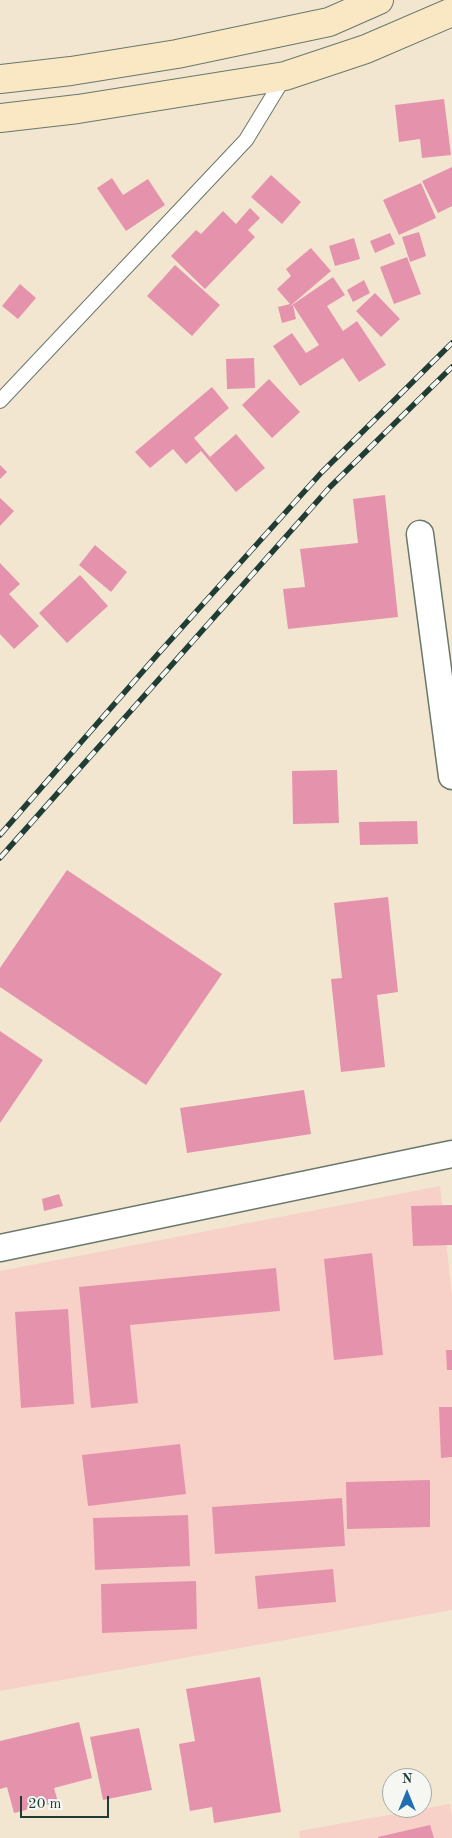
<!DOCTYPE html>
<html>
<head>
<meta charset="utf-8">
<style>
	body { margin:0 }
	#map { position:relative; width:452px; height:1838px; overflow:hidden; background:#f2e6d0; font-family:"Old Standard TT",serif }
	canvas { display:block }
	.north { position:absolute; left:382px; top:1768px; width:50px; height:50px; box-sizing:border-box; background:#f6f6f2; border:1px solid #a0aca6; border-radius:50%; rotate:0deg; font-size:14px; font-weight:700; line-height:20px; text-align:center; color:#1f3d34 }
	.north::after { content:''; display:block; margin:auto; width:18px; height:22px; background:#1f6fb2; clip-path:polygon(50% 0,100% 100%,50% 72%,0 100%) }
	.scale { position:absolute; left:20px; top:1796px; width:89px; height:22px; box-sizing:border-box; border:2px solid #1f3d34; border-top:0; padding-left:6px; font-size:15px; line-height:18px; white-space:nowrap; color:#1f3d34; -webkit-text-stroke:4px #f6f6f2; paint-order:stroke }
</style>
</head>
<body>
<div id="map">
<canvas width="452" height="1838"></canvas>
<div class="north">N</div>
<div class="scale">20 m</div>
</div>
<script>
const ctx = document.querySelector('canvas').getContext('2d');
ctx.lineJoin = 'round';
function paint(path, color) { ctx.fillStyle = color; ctx.fill(path, 'evenodd'); }
function stroke(path, color, width, dash) { ctx.strokeStyle = color; ctx.lineWidth = width; ctx.lineCap = dash ? 'butt' : 'round'; ctx.setLineDash(dash || []); ctx.stroke(path); }
const built = new Path2D(`
	M440,1186L452,1296V1610L0,1691V1271Z
	M450,1804L452,1815V1838H300L299,1831Z`);
const building = new Path2D(`
	M444,99L451,155L422,158L420,139L399,142L395,105Z
	M452,167V206L438,213L422,181Z
	M271,175L301,202L282,224L251,197Z
	M112,178L123,195L148,179L165,205L126,231L97,188Z
	M421,183L436,218L399,235L383,200Z
	M250,208L260,218L248,230L255,237L205,289L171,256L196,230L201,234L223,211L236,224Z
	M419,232L426,256L410,262L402,237Z
	M390,233L395,244L375,253L370,241Z
	M354,238L360,259L335,266L329,246Z
	M311,248L331,271L289,307L333,277L345,295L327,306L343,331L357,321L386,365L359,382L343,358L300,386L273,346L292,333L306,353L319,345L293,305L296,319L282,323L278,307L290,304L277,289L291,276L286,269Z
	M407,257L421,294L394,304L380,267Z
	M175,265L220,305L192,336L147,296Z
	M364,280L370,293L353,302L347,290Z
	M20,284L36,298L18,319L2,306Z
	M375,293L400,319L381,337L356,311Z
	M254,358L255,388L227,389L226,359Z
	M269,379L300,412L272,438L242,405Z
	M212,387L229,408L194,438L210,457L236,434L265,468L236,492L201,451L186,464L173,449L150,468L135,452Z
	M0,465L7,472L0,479Z
	M385,495L398,617L288,629L283,589L305,587L300,549L358,543L353,499Z
	M0,498L14,511L0,526Z
	M95,545L127,572L111,592L79,565Z
	M0,563L20,584L9,594L39,626L14,649L0,634Z
	M80,575L108,606L67,643L39,613Z
	M337,770L339,823L293,824L292,771Z
	M417,821L418,844L360,845L359,822Z
	M67,870L222,974L146,1085L0,987V968Z
	M388,897L398,992L377,995L385,1067L341,1072L331,979L342,978L334,903Z
	M0,1031L43,1060L0,1123Z
	M304,1090L311,1134L187,1153L180,1108Z
	M59,1194L63,1206L44,1211L42,1199Z
	M452,1205V1245L413,1246L411,1206Z
	M372,1253L383,1355L334,1360L324,1259Z
	M276,1268L280,1311L130,1325L138,1403L91,1408L79,1287Z
	M68,1309L74,1404L21,1408L15,1312Z
	M446,1350H452V1370H447Z
	M439,1407H452V1457L441,1458Z
	M180,1444L186,1494L88,1506L82,1455Z
	M430,1480V1527L347,1529L346,1482Z
	M342,1498L345,1546L215,1554L212,1507Z
	M188,1515L190,1566L95,1570L93,1518Z
	M333,1569L336,1602L258,1609L255,1576Z
	M196,1581L197,1629L102,1633L101,1584Z
	M260,1677L281,1812L214,1823L212,1807L190,1811L179,1744L195,1741L186,1689Z
	M79,1722L92,1778L54,1788L58,1802L14,1813L7,1787L0,1789V1741Z
	M139,1728L152,1790L103,1800L90,1737Z
	M430,1825L434,1838H378V1837Z`);
const service = new Path2D(`
	M0,401L246,140L285,76`);
const minor = new Path2D(`
	M420,534L452,776
	M0,1248L452,1154`);
const secondary = new Path2D(`
	M0,79L71,71L177,54L329,22L379,0
	M0,118L78,109L285,76L366,49L452,12`);
const rail = new Path2D(`
	M0,835L158,654L321,473L452,343
	M0,858L330,487L452,367`);
paint(built, '#f7d1c7');
paint(building, '#e593ad');
stroke(service, '#69786b', 16);
stroke(minor, '#69786b', 29);
stroke(secondary, '#69786b', 30);
stroke(service, '#fff', 14);
stroke(minor, '#fff', 26);
stroke(secondary, '#fae7c3', 28);
stroke(rail, '#1f3d34', 5.5);
stroke(rail, '#f6f6f2', 4, [11]);
</script>
</body>
</html>
